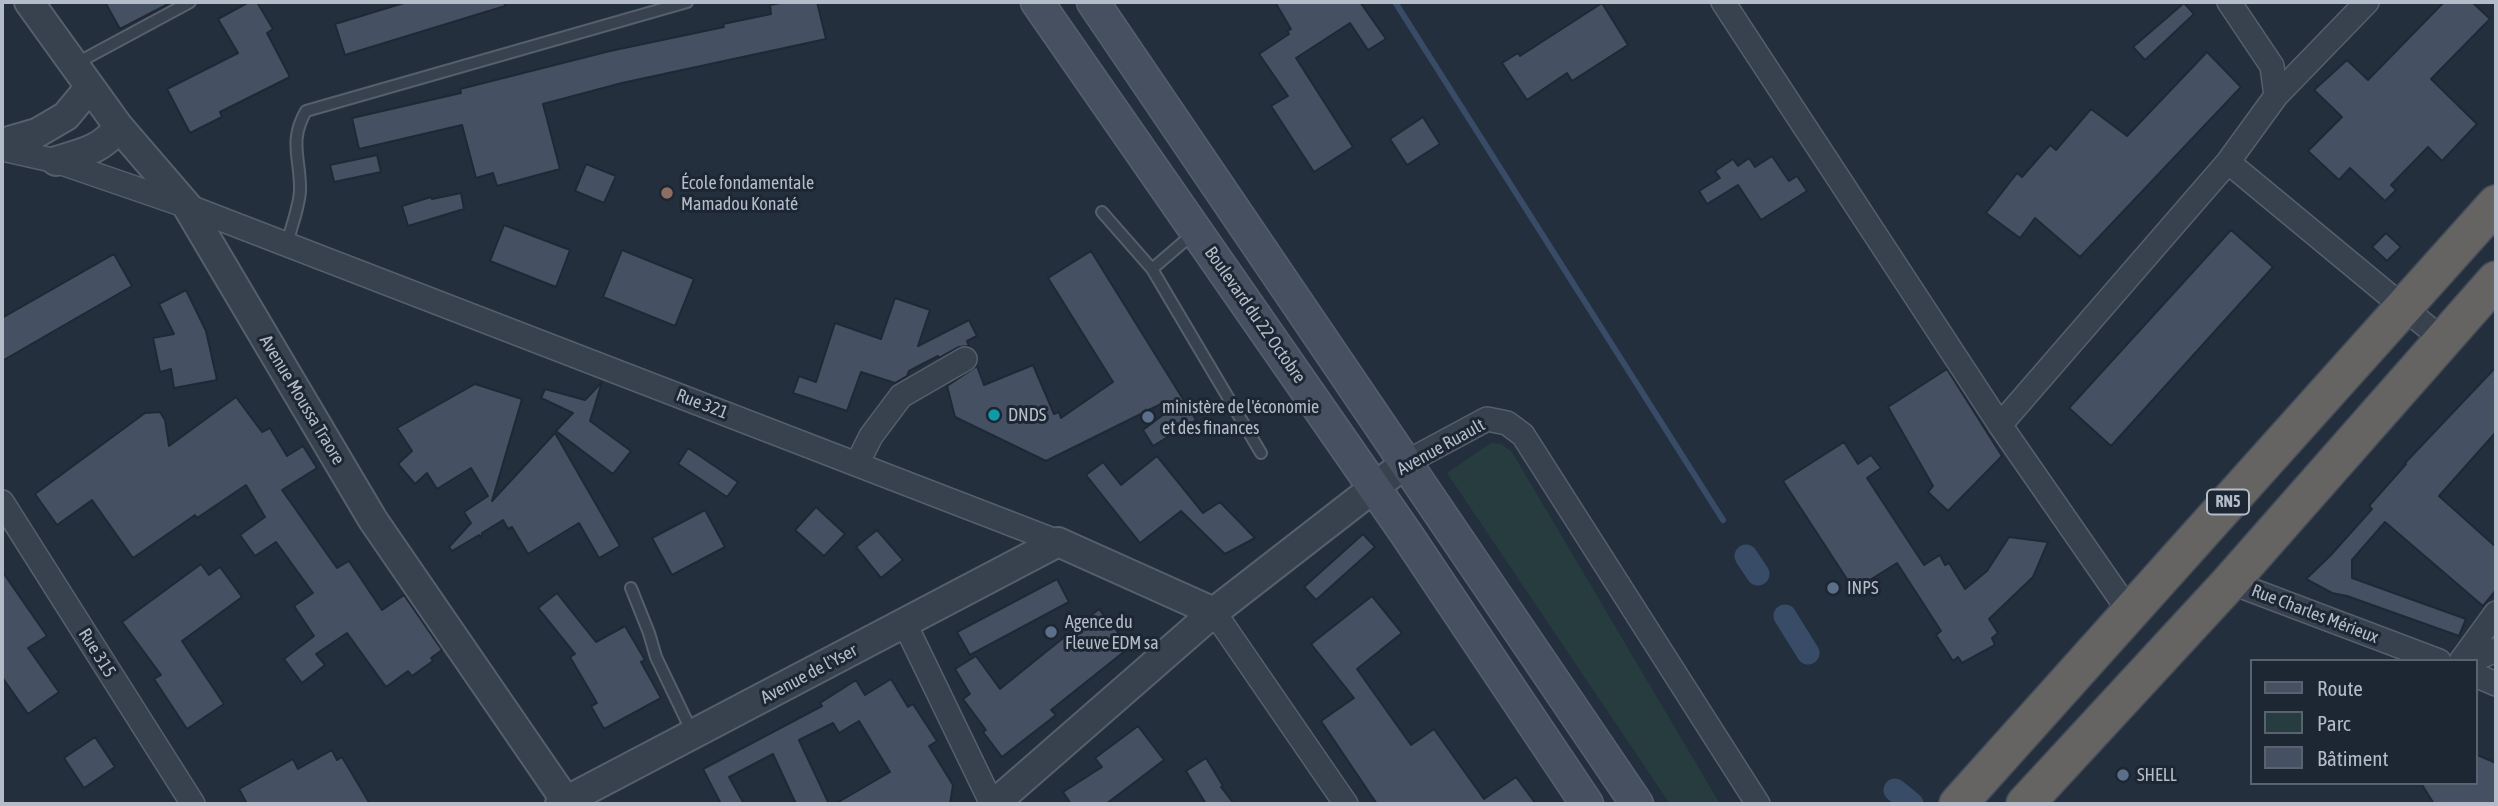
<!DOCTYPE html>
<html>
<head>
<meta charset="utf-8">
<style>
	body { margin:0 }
	#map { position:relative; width:2498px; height:806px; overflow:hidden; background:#242f3e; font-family:"Asap Condensed",sans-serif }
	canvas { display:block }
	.frame { position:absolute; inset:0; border:4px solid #b4bcc9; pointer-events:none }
	.legend { position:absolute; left:2250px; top:659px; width:228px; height:126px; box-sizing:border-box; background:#1d2633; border:2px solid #59626f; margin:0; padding:9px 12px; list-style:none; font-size:21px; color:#b4bcc9 }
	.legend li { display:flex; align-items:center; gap:14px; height:35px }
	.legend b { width:35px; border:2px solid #59626f }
</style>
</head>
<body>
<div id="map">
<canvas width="2498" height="806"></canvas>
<div class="frame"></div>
<ul class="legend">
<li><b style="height:9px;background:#465061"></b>Route</li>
<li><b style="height:19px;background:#263c3f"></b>Parc</li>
<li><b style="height:19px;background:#455162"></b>Bâtiment</li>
</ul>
</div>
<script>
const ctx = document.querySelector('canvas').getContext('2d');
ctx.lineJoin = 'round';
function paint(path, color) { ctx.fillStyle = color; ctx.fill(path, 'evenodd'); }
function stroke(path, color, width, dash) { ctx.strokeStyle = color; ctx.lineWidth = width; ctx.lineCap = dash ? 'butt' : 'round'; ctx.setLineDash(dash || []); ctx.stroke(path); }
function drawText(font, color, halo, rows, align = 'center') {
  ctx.font = font + ' "Asap Condensed",sans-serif'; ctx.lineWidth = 6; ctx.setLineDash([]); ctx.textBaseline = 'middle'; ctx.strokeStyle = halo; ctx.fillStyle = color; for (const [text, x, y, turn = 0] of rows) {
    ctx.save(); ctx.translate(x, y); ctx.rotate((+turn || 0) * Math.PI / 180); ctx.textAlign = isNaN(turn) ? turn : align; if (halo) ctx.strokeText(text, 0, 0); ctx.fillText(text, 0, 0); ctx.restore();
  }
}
const green = new Path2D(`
	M1491,443L1501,444L1512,452L1720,804H1670L1447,473Z`);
const stream = new Path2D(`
	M1395,2L1723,520`);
const canal = new Path2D(`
	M1746,556L1758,574
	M1785,616L1808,653
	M1895,790L1912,804`);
const building = new Path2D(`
	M105,2H172L120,29Z
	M249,2H257L273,29L267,33L290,77L220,112L222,117L190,133L167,89L238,53L218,19Z
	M407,2H504L505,6L345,55L335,24Z
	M786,2H817L826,39L622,83L543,104L560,169L497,186L493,173L476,178L462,125L359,149L352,118L461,93L460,89L610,51L724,27L723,24L771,14L770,5Z
	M1275,2H1360L1386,39L1368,50L1350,23L1296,58L1353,147L1314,172L1271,106L1288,96L1259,54L1289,34L1287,31L1291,29Z
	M2444,2H2472L2490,19L2431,79L2477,124L2442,161L2428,147L2391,185L2396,190L2385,201L2350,168L2339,180L2308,151L2342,117L2314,90L2347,60L2368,80Z
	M1602,3L1628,45L1572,81L1567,73L1527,100L1502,63L1518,53L1520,56Z
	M2184,3L2194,14L2145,60L2133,47Z
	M2207,52L2241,87L2080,257L2035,218L2020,238L1986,213L2017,173L2022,177L2050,145L2056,150L2091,109L2127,136Z
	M1423,117L1440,144L1407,165L1390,139Z
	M377,155L381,172L334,182L330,165Z
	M1772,156L1789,181L1797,176L1807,191L1761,220L1738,185L1707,204L1699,191L1720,178L1715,171L1733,159L1738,166L1749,158L1755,167Z
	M586,164L616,176L604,203L575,191Z
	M461,193L464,209L408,226L402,206L431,197L432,199Z
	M504,225L570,250L556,287L490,261Z
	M2231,230L2273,267L2111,446L2069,408Z
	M2386,233L2401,247L2387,261L2372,247Z
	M622,250L694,279L675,326L603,297Z
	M1091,251L1196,420L1153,446L1143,430L1168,411L1163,403L1046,461L955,417L947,386L977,366L984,385L1033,365L1054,414L1059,412L1061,418L1113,382L1048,278Z
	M114,254L132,286L2,361V318Z
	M186,290L206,331L217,380L174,388L171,369L160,372L153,338L174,334L159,304Z
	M895,298L930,310L918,346L969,320L977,336L967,341L969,346L959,347L939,358L938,356L909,371L907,376L895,383L861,372L847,411L793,393L799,376L816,382L835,323L881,339Z
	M2496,367V432L2439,496L2496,547V590L2483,606L2385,522L2352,560V578L2466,619L2459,636L2347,596L2332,593L2306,579L2330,556L2372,509L2369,506L2406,464L2405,463Z
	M1947,369L2002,456L1948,511L1928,492L1933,486L1888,407Z
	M602,382L590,421L631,451L613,474L556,431L573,413L541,398L545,389L585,400Z
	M475,384L522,399L492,501L555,433L620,546L599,558L579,523L528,554L512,527L508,529L503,520L482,533L481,538L479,535L452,551L449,547L471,523L464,512L488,496L471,468L437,489L427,473L415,484L398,464L412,451L397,428Z
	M236,397L262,432L270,428L287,456L303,446L317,468L282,490L337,568L349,561L382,610L404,595L442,650L431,658L433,661L412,676L408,671L386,687L347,633L316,654L325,665L302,683L284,659L314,636L294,606L313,593L276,542L255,556L240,535L265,517L246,485L197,518L195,515L133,558L92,500L57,525L35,494L145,413L160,412L165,420L169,446Z
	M1844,442L1858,464L1871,455L1881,468L1867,478L1924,565L1940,555L1945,565L1949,563L1965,589L1987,571L2009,537L2048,542L2033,577L1989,619L1998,633L1992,638L1995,645L1962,663L1958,657L1953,661L1936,635L1941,631L1897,563L1854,590L1783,481Z
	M688,448L738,482L727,497L678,464Z
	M1157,456L1203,513L1220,502L1255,538L1225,554L1181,511L1140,543L1086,475L1103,462L1121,485Z
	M816,507L845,534L824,556L795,530Z
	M705,510L725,547L672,575L652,538Z
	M877,530L903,560L881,578L856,547Z
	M1363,534L1375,547L1316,600L1304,587Z
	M201,564L209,575L220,567L242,597L182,641L224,704L187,729L154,679L161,675L122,622Z
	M2,571L47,636L28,648L59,692L28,714L2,677Z
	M1057,579L1069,602L970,655L957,632Z
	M557,593L596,642L625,626L645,660L641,662L661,698L604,729L591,706L597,703L570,657L575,654L538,608Z
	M1372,596L1402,633L1357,669L1411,745L1434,729L1484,799L1516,777L1536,804H1377L1321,721L1354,698L1311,644Z
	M1099,609L1130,647L1051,710L1056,715L1002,757L983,732L986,730L963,699L970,694L955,669L976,656L1000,689Z
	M891,679L908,707L913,704L937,741L929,746L953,785L950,804H835L890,772L859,721L839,733L833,723L799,740L829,804H796L773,754L729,777L744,804H721L703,769L822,706L820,703L856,680L865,695Z
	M1138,726L1164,760L1106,804H1071L1063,792L1102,767L1095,758Z
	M95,737L115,767L84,788L64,758Z
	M332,750L337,760L342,757L370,804H247L239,789L293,759L298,769Z
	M2475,754L2496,763V804H2434L2421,783H2475Z
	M1206,758L1223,786L1221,787L1234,804H1206L1186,771Z`);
const service = new Path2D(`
	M77,63L190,2
	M1102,212L1152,269
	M1194,233L1152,269L1261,453
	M287,244C291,227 299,208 300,191C301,159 288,142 306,111L687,2
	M631,588L649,633L656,657L692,732`);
const minor = new Path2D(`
	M1723,2L2000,425L2129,611
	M2229,2L2272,66L2276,96
	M2,149L56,161L187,206L1058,542
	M2228,162L2443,340
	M2000,425L2228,162L2276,96L2367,2
	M1407,462L1487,419L1507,423L1523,435L1758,804
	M857,464L871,436L901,396L965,359
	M2,502L193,804
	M2230,582L2439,661
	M1214,612L1346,804
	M905,624L992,804
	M2461,661L2496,613
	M2471,661L2496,650
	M2475,675L2496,684`);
const tertiary = new Path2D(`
	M29,2L119,127L187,206L373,520L568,804
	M2,143L37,133L66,116L90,87
	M56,161C83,153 101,150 119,127
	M560,804L1058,542L1214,612
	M994,804L1214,612L1407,462`);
const secondary = new Path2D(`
	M1037,2L1407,535L1587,804
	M1093,2L1637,804`);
const trunk = new Path2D(`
	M1958,804L2496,204
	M2025,804L2230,582L2496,280`);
const markers = [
	[667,193,7,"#8d6e63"],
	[994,415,7,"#0f9aa8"],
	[1148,417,7,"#5c6f8a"],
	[1833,588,7,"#5c6f8a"],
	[1051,632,7,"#5c6f8a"],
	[2123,775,7,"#5c6f8a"]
];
const shields = [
	[2228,502,42]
];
const shieldNames = [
	["RN5",2228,502]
];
const poiNames = [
	["École fondamentale",681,183],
	["Mamadou Konaté",681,204],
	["ministère de l'économie",1162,407],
	["et des finances",1162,428],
	["DNDS",1008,415],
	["INPS",1847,588],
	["Agence du",1065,622],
	["Fleuve EDM sa",1065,643],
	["SHELL",2137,775]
];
const streetNames = [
	["Boulevard du 22 Octobre",1255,315,55],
	["Avenue Moussa Traore",302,400,59],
	["Rue 321",702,404,21],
	["Avenue Ruault",1441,447,-29],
	["Rue Charles Mérieux",2315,614,21],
	["Rue 315",97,653,58],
	["Avenue de l'Yser",809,674,-28]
];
paint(green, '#263c3f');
stroke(stream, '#394c67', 6);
stroke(canal, '#394c67', 23);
paint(building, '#455162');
stroke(building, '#1f2835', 2);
stroke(service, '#565f6c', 14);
stroke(minor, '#565f6c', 26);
stroke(tertiary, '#565f6c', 32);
stroke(secondary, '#565f6c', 35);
stroke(trunk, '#434c59', 40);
stroke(service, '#38414e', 10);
stroke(minor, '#38414e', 23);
stroke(tertiary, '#38414e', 28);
stroke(secondary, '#465061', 32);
stroke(trunk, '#656462', 37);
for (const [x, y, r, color] of markers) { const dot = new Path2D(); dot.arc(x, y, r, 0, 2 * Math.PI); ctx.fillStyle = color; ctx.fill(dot); stroke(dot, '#1d2633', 2.5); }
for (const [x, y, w] of shields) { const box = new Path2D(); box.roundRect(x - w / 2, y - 12.5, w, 25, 5); ctx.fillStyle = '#1d2633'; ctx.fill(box); stroke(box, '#b4bcc9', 2); }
drawText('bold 16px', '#b4bcc9', null, shieldNames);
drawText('18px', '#b4bcc9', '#1d2633', poiNames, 'left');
drawText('18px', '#b4bcc9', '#1d2633', streetNames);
</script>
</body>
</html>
